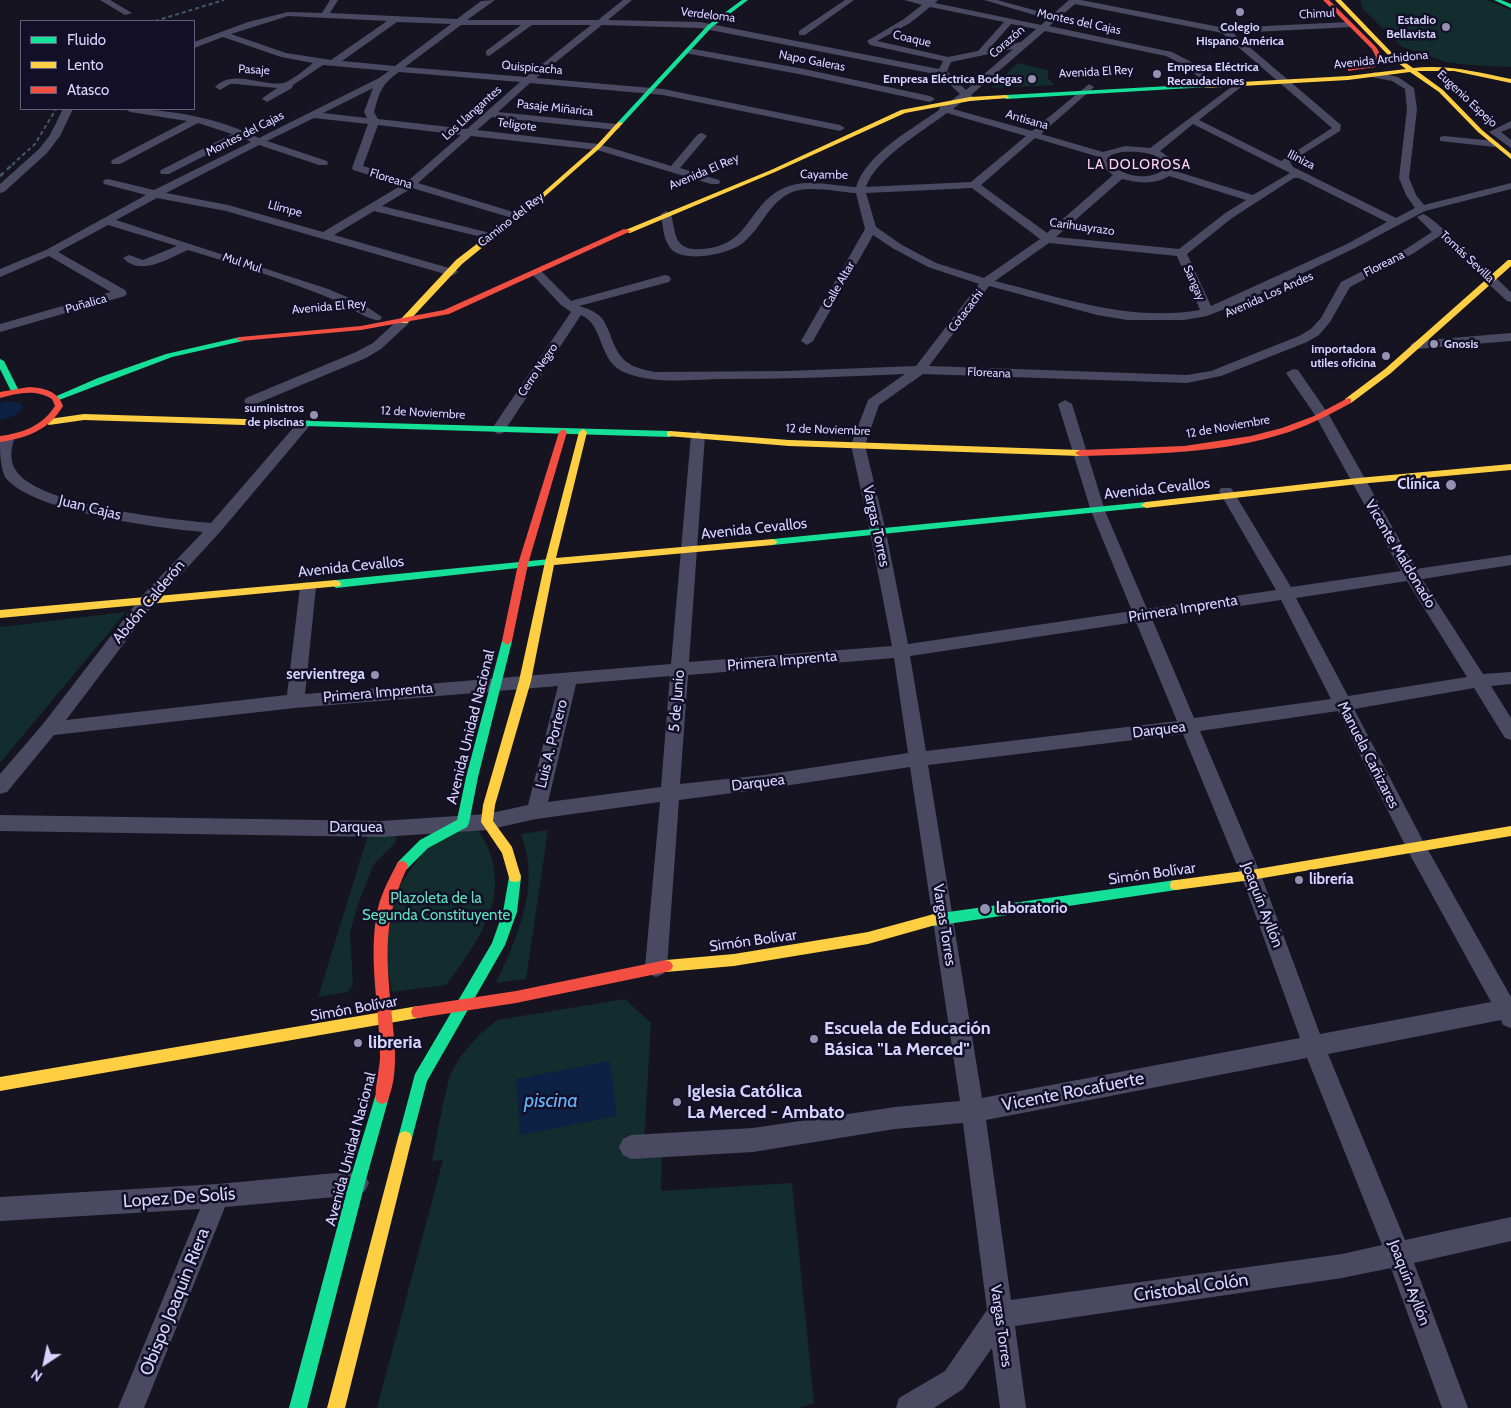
<!DOCTYPE html>
<html>
<head>
<meta charset="utf-8">
<style>
	body { margin:0 }
	#map { position:relative; width:1511px; height:1408px; overflow:hidden; background:#161421; font-family:Cabin,sans-serif }
	canvas { display:block }
	.legend { position:absolute; left:20px; top:20px; width:175px; height:90px; box-sizing:border-box; background:#130f26; border:1px solid #625e7d; margin:0; padding:6px 9px; list-style:none; font-size:15px; color:#d9d4ff }
	.legend li { display:flex; align-items:center; gap:10px; height:25px }
	.legend b { width:25px; border:1px solid #625e7d }
	.north { position:absolute; left:20px; top:1338px; width:50px; height:50px; -webkit-text-stroke:4px #130f26; paint-order:stroke; rotate:214deg; font-size:14px; font-weight:700; line-height:20px; text-align:center; color:#d9d4ff }
	.north::after { content:''; display:block; margin:auto; width:18px; height:22px; background:#d9d4ff; clip-path:polygon(50% 0,100% 100%,50% 72%,0 100%) }
</style>
</head>
<body>
<div id="map">
<canvas width="1511" height="1408"></canvas>
<ul class="legend">
<li><b style="height:6px;background:#16e098"></b>Fluido</li>
<li><b style="height:6px;background:#ffcf43"></b>Lento</li>
<li><b style="height:6px;background:#f24e42"></b>Atasco</li>
</ul>
<div class="north">N</div>
</div>
<script>
const ctx = document.querySelector('canvas').getContext('2d');
ctx.lineJoin = 'round';
function paint(path, color) { ctx.fillStyle = color; ctx.fill(path, 'evenodd'); }
function stroke(path, color, width, dash) { ctx.strokeStyle = color; ctx.lineWidth = width; ctx.lineCap = dash ? 'butt' : 'round'; ctx.setLineDash(dash || []); ctx.stroke(path); }
function drawText(font, color, halo, rows, align = 'center') {
  ctx.font = font + ' Cabin,sans-serif'; ctx.lineWidth = 5; ctx.setLineDash([]); ctx.textBaseline = 'middle'; ctx.strokeStyle = halo; ctx.fillStyle = color; for (const [text, x, y, turn = 0] of rows) {
    ctx.save(); ctx.translate(x, y); ctx.rotate((+turn || 0) * Math.PI / 180); ctx.textAlign = isNaN(turn) ? turn : align; if (halo) ctx.strokeText(text, 0, 0); ctx.fillText(text, 0, 0); ctx.restore();
  }
}
const green = new Path2D(`
	M1360,0H1487L1511,10V67L1469,65L1446,62L1402,47L1363,9Z
	M1018,63L1048,70V78L1054,85L991,88Z
	M126,612L0,763V627Z
	M439,830H478C517,888 482,937 446,985L392,992L377,917Z
	M548,830L526,979L496,983C518,935 541,887 521,834Z
	M369,832H395L396,842L374,864L358,904L350,933L353,985L348,992L318,997Z
	M625,999L651,1023L644,1142L662,1141L661,1191L792,1183L814,1403L799,1408H377L443,1160L432,1161L443,1104L450,1075L460,1057L480,1034L497,1020Z`);
const water = new Path2D(`
	M11,401L22,404L23,408L14,416L0,420V403Z
	M610,1061L617,1116L520,1135L516,1079Z`);
const street = new Path2D(`
	M100,0H110L132,13L125,15Z
	M330,0H338L330,13L457,19L481,1L495,0L467,20H598L623,0H632L608,20L700,22L939,69L943,61L870,45L867,41L904,19L922,5L904,0H938L935,3L1041,25L1048,19L984,0H997L1052,15L1069,0H1081L1225,28L1349,22L1353,25L1352,27L1233,33L1341,125L1340,131L1290,162L1293,167L1396,218L1415,208L1406,195L1399,178L1407,109L1405,89L1392,81L1372,77V73L1375,72L1398,77L1414,88L1417,109L1409,178L1416,195L1424,205L1511,183V189L1425,211L1355,248L1245,301L1207,316L1184,320H1127L1097,315L989,286L929,366L1187,375L1211,371L1299,336L1311,329L1321,318L1341,282L1406,249L1432,232L1417,217L1423,214C1434,217 1497,279 1511,292V302L1507,301L1438,237L1414,253L1350,287L1330,322L1319,335L1307,342L1221,376L1187,383L923,374L879,405L865,445L886,532L908,644L1132,611L1091,511L1058,404L1065,400L1072,404L1105,511L1147,609L1276,590L1219,491L1221,488H1231L1233,491L1291,587L1401,571L1315,415L1286,373L1293,369L1298,370L1329,415L1416,569L1511,555V565L1422,579L1483,674L1511,672V684L1491,686L1511,718V740L1505,738L1474,688L1354,709L1423,841L1511,997V1028L1503,1025L1501,1020L1328,1054L1405,1240L1511,1217V1241L1414,1263L1468,1408H1442L1391,1268L1342,1278L1015,1326L1026,1408H1000L992,1348L963,1389L934,1408H896L899,1398L945,1371L987,1310L963,1123L895,1129L753,1152L631,1159L623,1155L619,1147L623,1139L631,1135L753,1128L895,1107L960,1101L910,767L764,789L679,800L667,967L663,974L656,977L649,974L645,967L660,802L536,819L487,830L381,837L0,831V815L381,821L487,814L528,805L558,686L295,708L54,735L7,792L0,794V774L43,724L141,597L203,532C159,528 31,512 5,477C0,466 0,451 0,439L2,436L7,435L14,439C11,451 9,461 17,472C42,506 169,519 211,523L300,420H310L312,423L220,532L153,605L66,720L287,695L300,587L302,583L308,582L314,583L316,587L305,694L671,664L691,435L698,431L705,435L689,662L892,646L870,532L851,445L868,400L905,374C842,377 780,379 717,379C688,380 655,384 626,373C597,362 605,325 581,315L503,433L498,434L491,430L571,312L561,305L533,275L531,273L537,269L541,271L571,301L665,275L669,276L671,279L669,282L579,306C585,308 592,310 597,314C604,318 607,327 610,334C619,360 627,367 655,372L788,371L916,366L979,284L928,267L894,249L873,235L813,341L807,345L801,341L865,229L856,193C835,192 807,184 788,194C768,205 761,228 744,242C731,254 687,263 672,250C663,241 663,226 661,214L666,211L671,214C676,234 674,251 701,249C749,247 747,208 780,190C803,177 831,186 856,187C866,154 912,129 939,110L940,107L944,106L960,94L940,75L700,28L602,25L536,78L663,89L840,125L845,128L840,131L663,95L530,83L498,112L616,124L621,127L616,130L492,117L477,130L598,144L671,166L698,134L702,133L707,136L680,168L719,180L720,182L719,184H711L597,150L471,136L418,183L520,214L521,216L520,218H512L412,188L382,206L494,234L496,236L494,238L490,239L374,211L334,235L456,270L458,272L452,276L226,211L157,198L116,220L328,289L361,303L382,317L380,320C370,322 349,306 339,302C290,281 238,265 188,250C169,258 141,277 123,258L129,255L143,260L177,246L108,225L58,252L125,290L127,293L125,296L0,332V324L111,292L49,256L0,277V269L46,250L146,195L104,184L103,182L104,180L108,179L154,190L251,142L241,137L169,174H161L160,172L161,170L232,134L198,123L120,164H112L111,162L112,160L187,121L130,112L125,109C170,109 219,118 259,138L379,78L389,71L323,65L293,85L292,88L267,102L262,99L264,97L277,88L236,84H230L220,90L215,87C233,68 262,87 284,83C291,81 307,68 313,63L281,57L223,37L194,48V42L248,22L288,12L322,13ZM1075,4L1222,33L1332,128L1281,161L1199,120L1241,87L1243,85L1238,82L1150,148L1125,146L1103,152L1041,134L1092,89L1094,87L1089,84L1032,131L953,109L965,99L973,101L975,99L971,95L1045,31L1166,56L1189,68L1204,83L1207,84L1212,81L1195,64L1172,52L1049,26ZM930,7L1004,22L978,51L948,57L877,41L910,23ZM288,16L387,21L331,60L286,53L231,34ZM397,22L451,24L395,66L342,61ZM1011,24L1036,29L1021,42L989,49ZM461,25H521L486,51V55L489,56L532,25H591L526,77L405,67ZM1013,49L966,90L947,71L951,62ZM399,72L520,82L467,129L378,119L374,112C380,91 381,85 399,72ZM373,88L364,112L367,118L323,113ZM947,113L1026,136L971,182L866,187C875,159 923,131 947,113ZM314,118L368,124L352,168L353,170L402,185L323,232L228,205L166,193L259,145L319,165H327L328,163L327,161L267,141ZM1193,124L1290,173L1253,195L1175,171L1174,161L1160,151ZM378,125L461,135L409,180L363,166ZM1035,138L1099,157L1096,161L1097,163L1113,175L1047,233L981,185ZM1121,152C1134,151 1163,151 1166,168C1148,183 1122,176 1106,161L1111,155ZM1169,176L1246,200L1224,214L1179,249L1056,237L1122,179C1138,183 1155,185 1169,176ZM1294,178H1299L1387,222L1347,244L1211,306L1187,254L1232,218ZM972,188L1040,239L984,278L936,263L902,245L876,227L866,193ZM1049,243L1177,256L1200,310C1130,322 1062,298 995,281ZM1407,581L1467,677L1348,696L1296,598ZM1281,600L1331,699L1194,718L1152,619ZM1136,622L1177,721L926,751L910,656ZM894,658L908,753L764,775L680,784L688,675ZM670,676L661,787L548,802L576,684ZM1338,711L1409,853L1491,1002L1320,1034L1261,875L1200,731ZM1183,734L1241,875L1300,1038L982,1098L928,765ZM1307,1058L1382,1245L1342,1254L1011,1300L986,1120Z
	M845,0H854L805,35H799V31Z
	M688,48L804,69L930,96L935,99L930,102L804,75L685,53L684,51Z
	M63,109H73L60,136L47,153L4,192L0,193V184L39,149L50,135Z
	M1511,121V128L1501,132L1511,140V148L1489,132Z
	M1444,136L1495,141L1500,144L1495,147L1440,141V137Z
	M404,317L408,318L410,321L408,324L381,349L366,358L256,404H246L244,401L246,398L356,352L373,343L400,318Z
	M1511,333V341L1416,349L1410,345L1416,341Z
	M357,1171L365,1175L369,1183L365,1191L357,1195L225,1207L144,1408H118L200,1209L0,1221V1197L218,1184Z`);
const fast = new Path2D(`
	M742,0H748L712,27L622,124H618V122L708,25Z
	M1494,0H1501L1511,4V8Z
	M1206,84L1209,86L1208,87L1006,99L1003,97L1006,95Z
	M240,337L244,339L243,341L172,357L59,400L56,401L52,398L98,378L166,354Z
	M0,359L4,361L19,391L18,393H12L0,369Z
	M276,420L670,431L674,434L670,437L273,425V421Z
	M1146,502L1151,505L1149,507L773,545L768,542L773,539Z
	M550,559L555,562L554,564L336,588L331,584L336,580Z
	M507,637L512,641L478,777L469,823L467,827L428,848L406,870L402,871L398,870L396,866L398,862L420,840L457,820L466,777L502,641Z
	M515,872L520,873L521,877L517,912L505,945L427,1081L412,1138L410,1143L405,1145L400,1143L398,1138L415,1074L492,943L503,912L509,877L510,873Z
	M1176,880L1181,881L1182,885L1181,889L1176,890L934,926L929,924L927,920L929,916L934,914Z
	M382,1090L387,1092L389,1097L365,1183L307,1408H289L349,1183L375,1097L377,1092Z`);
const slow = new Path2D(`
	M1335,0H1341L1393,54L1413,68C1446,64 1478,72 1511,79V83L1454,71H1417L1443,90L1482,130L1511,154V159L1478,132L1439,92L1410,72L1348,80L1206,88L1203,86L1206,84L1348,76L1406,69L1389,56Z
	M1006,95L1009,97L1008,98L970,101L905,113L775,172L630,233L623,231L771,170L901,110L970,97Z
	M618,122L623,123L600,148L543,198L462,264L407,323H401V319L456,260L539,196L596,146Z
	M1508,260H1511V266L1391,373L1351,403H1345V399L1385,369Z
	M84,414L276,420L280,423L276,426L84,420L49,425L45,422L49,419Z
	M583,429L587,432L556,558L773,539L778,542L773,545L554,565L531,681L495,805L493,821L512,847L521,877L520,881L515,882L510,881L502,853L481,822L483,805L519,681L545,562L579,432Z
	M670,431L789,440L1080,450L1085,453L1080,456L789,446L667,436V432Z
	M1511,464V470L1358,484L1146,508L1141,505L1146,502L1358,478Z
	M336,580L340,582L341,584L340,586L0,618V610Z
	M1511,826V836L1251,880L1176,890L1171,889L1170,885L1171,881L1176,880L1251,870Z
	M934,914L939,916L941,920L939,924L868,944L734,966L666,972L661,970L659,966L661,962L666,960L734,954L868,932Z
	M418,1006L423,1007L425,1012L423,1017L418,1018L0,1091V1077Z
	M405,1131L410,1133L412,1138L345,1408H327L398,1138L400,1133Z`);
const jam = new Path2D(`
	M1323,0H1329L1376,47L1382,57L1375,67L1348,71V69L1371,65L1376,57L1372,49Z
	M624,229L631,231L449,314L361,330L240,341L236,339L240,337L361,326L444,310Z
	M29,387C44,388 58,391 63,406C49,430 27,438 0,442V436C23,433 42,426 55,406L52,399C35,389 19,393 0,398V392Z
	M1348,398L1351,399V403C1331,414 1311,424 1289,432C1222,454 1150,454 1080,456L1075,453L1080,450L1184,446L1251,436L1282,428L1314,416Z
	M563,429L567,432L528,564L512,641L507,645L502,641L518,564L559,432Z
	M402,861L406,862L408,866C383,918 386,952 391,1008C394,1038 400,1073 387,1102L382,1104L377,1102C373,1093 380,1069 380,1057C380,1008 367,957 378,908C382,892 390,877 398,862Z
	M666,960L671,962L673,966L671,970L666,972L516,1003L418,1018L413,1017L411,1012L413,1007L418,1006L516,991Z`);
const railFar1 = new Path2D(`
	M155,21L224,0
	M12,165L35,144L56,109`);
const rail = new Path2D(`
	M0,176L13,164`);
const markers = [
	[1240,12,5,"#9591b1"],
	[1446,27,5,"#9591b1"],
	[1157,74,5,"#9591b1"],
	[1032,79,5,"#9591b1"],
	[1434,344,5,"#9591b1"],
	[1386,356,5,"#9591b1"],
	[314,415,5,"#9591b1"],
	[1451,485,6,"#9591b1"],
	[375,675,5,"#9591b1"],
	[1299,880,5,"#9591b1"],
	[985,909,6,"#9591b1"],
	[814,1039,5,"#9591b1"],
	[358,1043,5,"#9591b1"],
	[677,1102,5,"#9591b1"]
];
const farStreetnames = [
	["Chimul",1317,14,-3],
	["Verdeloma",708,15,7],
	["Montes del Cajas",1079,22,12],
	["Coaque",912,39,13],
	["Corazón",1007,42,-41],
	["Avenida Archidona",1381,60,-6],
	["Napo Galeras",812,61,11],
	["Quispicacha",532,68,5],
	["Pasaje",254,70,3],
	["Avenida El Rey",1096,72,-3],
	["Eugenio Espejo",1467,99,43],
	["Pasaje Miñarica",555,108,6],
	["Los Llangantes",472,113,-42],
	["Antisana",1027,120,16],
	["Teligote",517,125,7],
	["Montes del Cajas",245,134,-27],
	["Iliniza",1301,160,27],
	["Avenida El Rey",704,172,-23],
	["Cayambe",824,175,1],
	["Floreana",391,179,17],
	["Llimpe",285,209,15],
	["Camino del Rey",511,220,-38],
	["Carihuayrazo",1082,227,8],
	["Tomás Sevilla",1467,257,43],
	["Mul Mul",242,263,18],
	["Floreana",1384,264,-27],
	["Sangay",1194,283,66],
	["Calle Altar",839,285,-60],
	["Avenida Los Andes",1269,295,-24],
	["Puñalica",86,304,-16],
	["Avenida El Rey",329,307,-5],
	["Cotacachi",966,311,-53],
	["Cerro Negro",538,370,-56],
	["Floreana",989,373,3],
	["12 de Noviembre",423,413,3],
	["12 de Noviembre",1228,427,-10],
	["12 de Noviembre",828,430,2]
];
const farPoinames = [
	["Estadio",1436,20],
	["Bellavista",1436,34],
	["Colegio",1240,27,"center"],
	["Hispano América",1240,41,"center"],
	["Empresa Eléctrica",1167,67,"left"],
	["Recaudaciones",1167,81,"left"],
	["Empresa Eléctrica Bodegas",1022,79],
	["Gnosis",1444,344,"left"],
	["importadora",1376,349],
	["utiles oficina",1376,363],
	["suministros",304,408],
	["de piscinas",304,422]
];
const farNeighbourhoodnames = [
	["LA DOLOROSA",1139,165]
];
const poiNames = [
	["Clínica",1440,485],
	["servientrega",365,675],
	["librería",1309,880,"left"],
	["laboratorio",996,909,"left"]
];
const streetNames = [
	["Avenida Cevallos",1157,489,-6],
	["Juan Cajas",90,508,14],
	["Vargas Torres",876,526,78],
	["Avenida Cevallos",754,529,-6],
	["Vicente Maldonado",1400,554,59],
	["Avenida Cevallos",351,567,-6],
	["Abdón Calderón",149,602,-50],
	["Primera Imprenta",1183,609,-9],
	["Primera Imprenta",782,661,-5],
	["Primera Imprenta",378,693,-5],
	["5 de Junio",677,701,-85],
	["Avenida Unidad Nacional",471,727,-76],
	["Darquea",1159,730,-7],
	["Luis A. Portero",552,744,-76],
	["Manuela Cañizares",1368,755,63],
	["Darquea",758,783,-7],
	["Darquea",356,828],
	["Simón Bolívar",1152,874,-8],
	["Joaquín Ayllón",1262,905,69],
	["Vargas Torres",944,925,81],
	["Simón Bolívar",753,941,-8],
	["Simón Bolívar",354,1009,-10],
	["Avenida Unidad Nacional",351,1149,-75],
	["Joaquín Ayllón",1409,1283,69],
	["Vargas Torres",1001,1326,82]
];
const parkNames = [
	["Plazoleta de la",436,899],
	["Segunda Constituyente",436,916]
];
const nearPoinames = [
	["Escuela de Educación",824,1029],
	["Básica \"La Merced\"",824,1050],
	["libreria",368,1043],
	["Iglesia Católica",687,1092],
	["La Merced - Ambato",687,1113]
];
const nearStreetnames = [
	["Vicente Rocafuerte",1073,1092,-11],
	["Lopez De Solís",179,1198,-4],
	["Cristobal Colón",1191,1288,-8],
	["Obispo Joaquin Riera",175,1302,-68]
];
const nearWaternames = [
	["piscina",551,1101]
];
paint(green, '#132c2d');
paint(water, '#0d2144');
paint(street, '#4a4962');
paint(fast, '#16e098');
paint(slow, '#ffcf43');
paint(jam, '#f24e42');
stroke(railFar1, '#43596b', 2, [4, 3]);
stroke(rail, '#43596b', 2.5, [5, 4.5]);
for (const [x, y, r, color] of markers) { const dot = new Path2D(); dot.arc(x, y, r, 0, 2 * Math.PI); ctx.fillStyle = color; ctx.fill(dot); stroke(dot, '#130f26', 2); }
drawText('12px', '#d9d4ff', '#130f26', farStreetnames);
drawText('bold 12px', '#d9d4ff', '#130f26', farPoinames, 'right');
ctx.letterSpacing = '1px';
drawText('14px', '#ffd6f0', '#130f26', farNeighbourhoodnames);
ctx.letterSpacing = '0px';
drawText('bold 15px', '#d9d4ff', '#130f26', poiNames, 'right');
drawText('15px', '#d9d4ff', '#130f26', streetNames);
drawText('15px', '#5fe0c0', '#130f26', parkNames);
drawText('bold 18px', '#d9d4ff', '#130f26', nearPoinames, 'left');
drawText('18px', '#d9d4ff', '#130f26', nearStreetnames);
drawText('italic 19px', '#62b6ff', '#130f26', nearWaternames);
</script>
</body>
</html>
